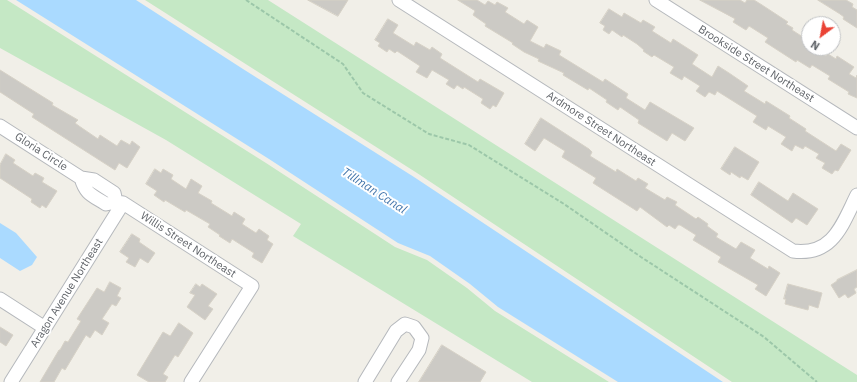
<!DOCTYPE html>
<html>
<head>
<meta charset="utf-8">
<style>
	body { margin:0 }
	#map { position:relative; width:857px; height:382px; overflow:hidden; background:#f1efe8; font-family:"IBM Plex Sans",sans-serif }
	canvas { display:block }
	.north { position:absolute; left:801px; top:16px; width:40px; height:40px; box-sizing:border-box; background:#fff; border:1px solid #bfc1c3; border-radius:50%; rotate:212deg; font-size:11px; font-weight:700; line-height:16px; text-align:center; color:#5f6368 }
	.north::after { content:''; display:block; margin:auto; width:14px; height:18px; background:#ea4335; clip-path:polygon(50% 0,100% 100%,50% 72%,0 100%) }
</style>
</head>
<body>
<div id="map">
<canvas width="857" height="382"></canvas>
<div class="north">N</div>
</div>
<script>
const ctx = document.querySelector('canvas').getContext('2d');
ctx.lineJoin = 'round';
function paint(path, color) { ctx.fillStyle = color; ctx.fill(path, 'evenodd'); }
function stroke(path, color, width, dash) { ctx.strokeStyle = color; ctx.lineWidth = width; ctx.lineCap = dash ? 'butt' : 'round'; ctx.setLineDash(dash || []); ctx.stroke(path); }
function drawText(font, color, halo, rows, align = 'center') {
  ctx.font = font + ' "IBM Plex Sans",sans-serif'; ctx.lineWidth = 4; ctx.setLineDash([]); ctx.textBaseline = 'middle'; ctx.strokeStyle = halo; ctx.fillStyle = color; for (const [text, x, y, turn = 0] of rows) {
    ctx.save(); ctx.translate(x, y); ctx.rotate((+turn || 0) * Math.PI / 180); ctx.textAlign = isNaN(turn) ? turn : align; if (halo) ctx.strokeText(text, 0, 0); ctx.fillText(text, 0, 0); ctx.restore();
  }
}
const green = new Path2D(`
	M0,0H7L266,163L395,247L427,260L467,288L495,311L609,382H532L293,236L301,224L166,140L0,48Z
	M145,0H268L857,375V382H732L417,173Z`);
const water = new Path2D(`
	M16,0H136L243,69L414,177L723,382H618L498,307L470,284L430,256L398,243L269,159Z
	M0,223L16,233L37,257L32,265L20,271L0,258Z`);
const building = new Path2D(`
	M308,0H348L338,16Z
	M458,0H477L485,5L488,1L495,5L497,2L508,8L505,12L524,24L527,20L538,27L530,41L544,48L546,44L561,51L559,55L603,82L605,79L628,94L626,98L645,110L650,102L694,128L685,141L672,133L667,141L638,123L639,120L620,107L618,110L606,102L607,100L589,88L588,90L563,75L564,73L538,61L539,59L524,52L512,44L513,43L485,26L486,24L473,15L475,11Z
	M700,0H740L745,3L747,0H754L762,5L788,22L786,24L793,28L792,30L809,41V48H813L826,56L828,54L836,59L837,56L854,67L849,74L856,78L857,75V98L848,94L849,92L828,79L830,76L812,65L810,68L797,60L796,62L765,42L768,38L749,26L746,30L733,22L735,19Z
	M818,0H846L853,4L852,7L857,10V28L843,19L844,17L840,14Z
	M609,9L622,17L624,13L641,23L643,20L655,27L652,31L671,43L673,39L698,55L692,64L712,77L718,66L729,73L748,86L744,91L765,104L766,101L790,116L789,118L806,129L805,131L836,151L841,144L851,150L838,171L835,170L832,174L822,168L825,163L816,158L819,154L805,146L803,149L795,145L792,151L781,144L786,137L768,126L766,130L753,122L757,116L717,91L715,95L709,92L705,97L696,91L700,86L684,76L682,80L670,73L674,67L654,55L652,57L643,51L644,50L637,44L623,35L622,37L612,30L609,34L603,30L605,26L600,23Z
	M388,19L398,25L393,33L414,46L416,42L430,50L432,47L442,54L440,58L478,82L480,79L504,93L496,107L493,105L490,109L481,103L483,99L464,87L463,89L457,85L454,89L446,84L449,80L432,70L427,78L416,72L420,66L397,51L395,53L389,49L387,52L378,46L380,43L375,40Z
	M0,70L53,103L52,105L78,120L75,123L79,126L98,139L100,135L117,146L121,140L130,145L132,141L140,147L127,168L119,163L115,170L32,117L34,114L0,92Z
	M541,118L589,149L592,152L590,156L616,172L617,169L636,181L638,178L648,184L645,188L665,200L667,197L677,202L675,205L696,219L698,217L708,224L707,226L718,234L716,237L736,249L741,242L755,250L750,258L768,269L769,266L780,273L766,296L755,289L758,285L718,262L721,257L693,240L696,235L680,225H678L675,229L669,225L667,227L640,207L637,211L593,183L596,178L562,157L565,151L544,138L535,151L525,144Z
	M735,147L759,162L748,180L741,176L740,178L731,172L730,175L721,169Z
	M6,154L15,160L13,163L33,176L35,173L44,178L42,182L57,191L46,208L42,205L40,208L31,202L32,199L0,178V165Z
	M155,169L161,173L163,169L173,175L171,179L186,189L191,179L202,186L198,193L212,201L211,203L232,216L234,212L245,219L242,224L256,233L259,229L269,236L267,240L273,244L262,263L252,257L254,253L232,239L230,243L219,236L220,235L208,227L210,224L186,210L185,212L165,200L164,202L154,195L157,191L146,184Z
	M759,182L788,201L793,193L818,209L807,225L796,218L792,223L751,195Z
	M132,234L140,239L139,242L155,253L148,263L140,258L135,267L126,262L129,258L120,252Z
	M857,270V287L854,289L856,293L848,298L845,294L839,298L831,285L837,281V280Z
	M110,282L121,288L117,296L121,298L116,306L112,304L102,319L109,323L102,335L95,330L90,338L86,335L65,370L62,368L54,382H40L59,350H60L65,341L68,342L81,321L77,319L97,288L104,292Z
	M196,284L200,287L202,284L217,294L208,306L213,309L205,320L187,307L195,295L190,293Z
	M788,284L822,293L818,308L809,305L808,310L785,304L786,299H784Z
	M179,323L193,333L178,357L175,355L163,374L168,377L165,382H149L137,375L163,332L170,336Z
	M0,327L13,335L6,346L0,342Z
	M442,345L486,372L480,382H419Z`);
const path = new Path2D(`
	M246,0L343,64L363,93L429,134L469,145L564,204L641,257L764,337L817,382`);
const minor = new Path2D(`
	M399,0L793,251C833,256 842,225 857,195
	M656,0L857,128
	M0,126L81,178L94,180L114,193L116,202
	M81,178C86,195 92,195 106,204L116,202L123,203L252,286L191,382
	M0,299L45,328
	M11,382L123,203
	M365,382L396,331L405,324L414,327L422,338L419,350L398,382`);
const streetNames = [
	["Brookside Street Northeast",756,64,32],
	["Ardmore Street Northeast",601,129,33],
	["Gloria Circle",41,152,33],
	["Willis Street Northeast",188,245,33],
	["Aragon Avenue Northeast",67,293,-58]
];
const waterNames = [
	["Tillman Canal",374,191,33]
];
paint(green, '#c5e8c5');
paint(water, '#aadaff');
paint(building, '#cccac5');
stroke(building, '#d6d1c6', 1);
stroke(minor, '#b5b8bc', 15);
stroke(path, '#9cc7a9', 2, [4, 2]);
stroke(minor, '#fff', 13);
drawText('11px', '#5f6368', '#fff', streetNames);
drawText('italic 12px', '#4174aa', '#fff', waterNames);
</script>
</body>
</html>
